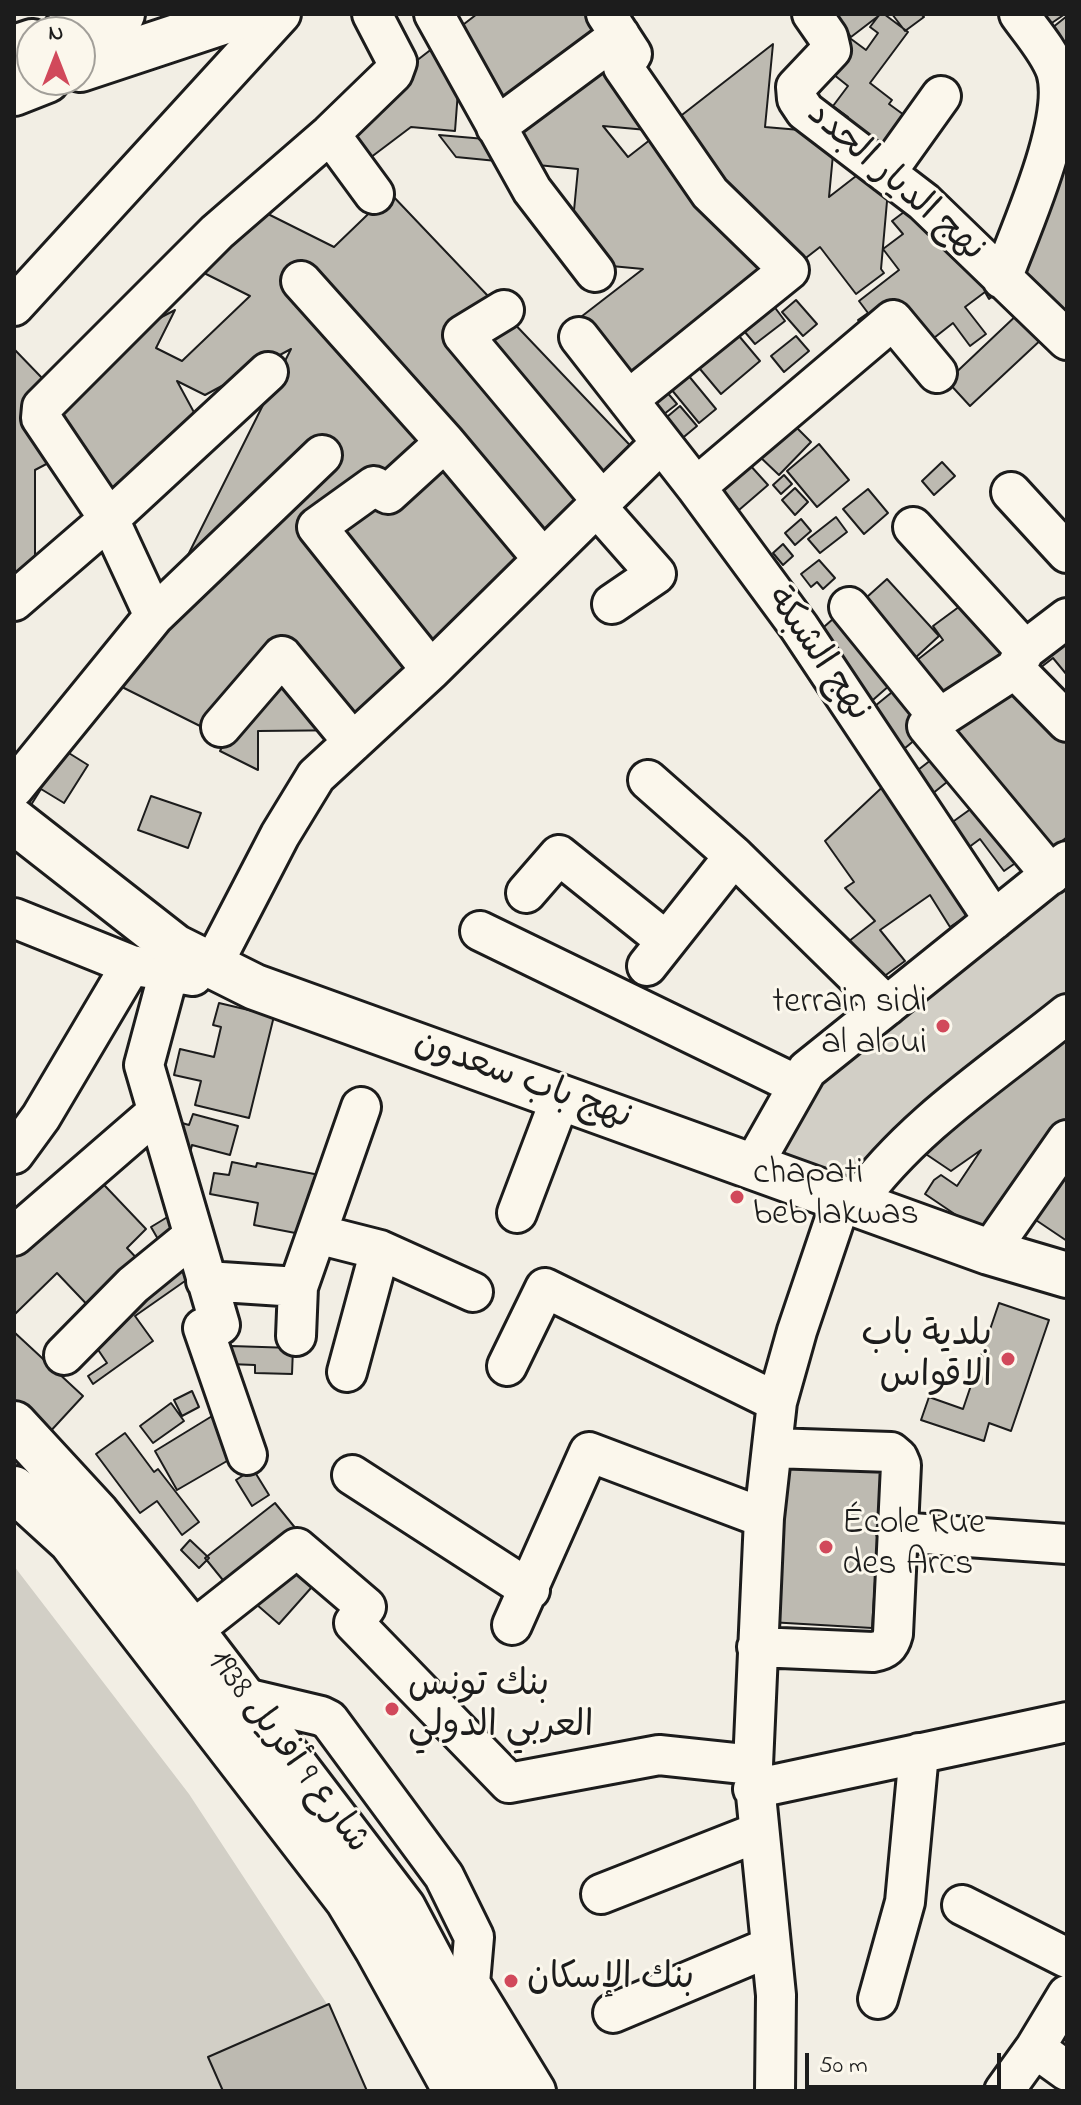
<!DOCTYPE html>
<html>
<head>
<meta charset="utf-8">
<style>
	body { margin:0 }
	#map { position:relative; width:1081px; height:2105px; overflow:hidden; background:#f2eee4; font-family:"Indie Flower",sans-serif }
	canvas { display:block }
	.frame { position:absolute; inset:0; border:16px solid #1c1c1c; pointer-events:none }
	.north { position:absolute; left:16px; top:16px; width:80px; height:80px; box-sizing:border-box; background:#fbf7ec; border:2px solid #a29f99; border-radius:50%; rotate:0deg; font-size:22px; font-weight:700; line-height:32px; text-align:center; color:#1c1c1c }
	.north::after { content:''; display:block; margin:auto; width:28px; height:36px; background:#d1495b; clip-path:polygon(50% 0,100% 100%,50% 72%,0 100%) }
	.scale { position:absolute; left:805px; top:2053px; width:196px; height:36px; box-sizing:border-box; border:4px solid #1c1c1c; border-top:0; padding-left:10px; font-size:24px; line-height:28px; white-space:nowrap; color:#1c1c1c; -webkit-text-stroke:6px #fbf7ec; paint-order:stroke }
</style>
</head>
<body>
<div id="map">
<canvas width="1081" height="2105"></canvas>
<div class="frame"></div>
<div class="north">N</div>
<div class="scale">50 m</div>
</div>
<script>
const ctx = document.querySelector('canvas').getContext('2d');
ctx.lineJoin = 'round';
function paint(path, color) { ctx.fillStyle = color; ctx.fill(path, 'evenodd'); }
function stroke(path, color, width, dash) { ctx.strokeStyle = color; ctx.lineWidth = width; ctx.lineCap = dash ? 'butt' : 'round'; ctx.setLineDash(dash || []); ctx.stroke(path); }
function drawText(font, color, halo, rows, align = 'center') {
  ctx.font = font + ' "Indie Flower","Playpen Sans Arabic",sans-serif'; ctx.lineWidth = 6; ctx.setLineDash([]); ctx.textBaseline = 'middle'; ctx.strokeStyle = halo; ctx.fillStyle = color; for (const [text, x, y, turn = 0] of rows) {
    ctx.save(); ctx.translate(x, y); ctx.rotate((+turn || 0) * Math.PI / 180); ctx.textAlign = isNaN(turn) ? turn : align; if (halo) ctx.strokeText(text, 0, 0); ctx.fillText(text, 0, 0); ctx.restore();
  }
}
const green = new Path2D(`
	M1067,867V1007L844,1187L760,1157L808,1078Z
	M14,1566L189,1794L329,2007L225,2091H14Z`);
const building = new Path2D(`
	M477,14H594L604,60L658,131L603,126L628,157L773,44L765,127L835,133L829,197L869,166L888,190L881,269L884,273L856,294L820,247L633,392L577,320L643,269L569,262L578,169L456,157L439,135L508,141L459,78L455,131L411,127L362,164L332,126Z
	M814,14H881L851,37L843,26Z
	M880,14H884L908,32L870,83L892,100L889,104L915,123L884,165L838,131L848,117L833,106L848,86L833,74L814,100L800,90L843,33L866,50L878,33L870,27Z
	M892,14H921L924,17L905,31Z
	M1028,14H1065L1040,31Z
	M1067,16V57L1047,32Z
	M1067,144V309L1056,330L1004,270Z
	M390,193L644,460L359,730L258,731V770L220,751L226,739L122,687L291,349L205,395L177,381L196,416L99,507L54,460L35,470V572L14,583V349L43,379L175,310L156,348L182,361L250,296L200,271L258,209L334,247Z
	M916,203L999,291L989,299L985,292L965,307L986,334L970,346L953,323L925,345L866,330L858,320L868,313L859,301L899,270L883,249L903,234L892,221Z
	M796,300L817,324L803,336L782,312Z
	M770,301L785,321L755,344L739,325Z
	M1021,311L1045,336L970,406L947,381Z
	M734,330L760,361L721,394L695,363Z
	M796,336L809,351L784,372L771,356Z
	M688,375L716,409L699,423L671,389Z
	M666,391L677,404L659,418L649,405Z
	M680,406L697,426L679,441L661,422Z
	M791,422L811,442L779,475L758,455Z
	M819,444L849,480L817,507L787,471Z
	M942,462L955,476L934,495L922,481Z
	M749,464L768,485L739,510L720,488Z
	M784,475L792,484L781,494L773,485Z
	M795,488L808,502L795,515L782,500Z
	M868,489L888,513L864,534L843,509Z
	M836,517L847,532L820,553L808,539Z
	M801,519L811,531L795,545L785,533Z
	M783,544L793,556L783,565L773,553Z
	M819,560L835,578L823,589L817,582L811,587L801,574Z
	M887,579L939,636L901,671L847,615Z
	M975,595L1023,656L939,719L903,671L943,640L933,626Z
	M842,611L898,678L866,706L808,641Z
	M1067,624V675L1053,658L1040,668L1029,655Z
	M1016,667L1067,729V837L1040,859L936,732Z
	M902,684L935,723L892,759L859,719Z
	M48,740L88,765L64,803L41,789L31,805L14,794Z
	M940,753L957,774L922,802L905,780Z
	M891,779L977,909L950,927L930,895L880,930L905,961L875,983L840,948L875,921L845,888L854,882L825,841Z
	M151,796L201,813L188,848L138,830Z
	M986,798L1027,855L1004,871L980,839L957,856L940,831Z
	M219,1003L274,1016L249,1118L195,1105L201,1081L174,1075L180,1049L214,1057L221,1027L213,1025Z
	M1067,1020V1241L1018,1208L996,1242L925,1194L934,1180L941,1175L957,1186L981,1150L951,1171L899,1136Z
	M193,1114L238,1126L230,1155L192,1145L189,1157L175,1121L189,1125Z
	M232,1162L256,1167L257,1163L330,1177L316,1237L254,1225L258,1203L210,1194L214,1173L229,1175Z
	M88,1168L146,1229L127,1248L145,1267L96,1314L57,1273L14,1315V1239Z
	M184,1207L166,1253L151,1227Z
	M182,1256L195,1274L135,1316L153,1341L93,1384L88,1376L107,1363L82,1326Z
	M999,1303L1049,1320L1011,1431L989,1423L984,1441L921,1420L929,1397L963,1409Z
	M14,1332L83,1396L47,1435L14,1404Z
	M231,1346L293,1348L292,1374L255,1373V1365L229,1364Z
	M192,1391L199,1407L182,1416L174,1400Z
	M171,1403L184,1421L153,1443L140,1426Z
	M222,1410L246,1450L177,1490L155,1451Z
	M125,1433L154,1472L158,1469L199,1522L182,1535L157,1501L140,1513L96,1454Z
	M781,1463L882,1472L872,1628L769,1622Z
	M253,1469L269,1495L252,1506L236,1480Z
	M275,1503L305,1540L235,1595L205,1558Z
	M190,1540L209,1558L199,1568L181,1550Z
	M296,1559L319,1579L279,1624L256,1604Z
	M329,2004L367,2091H223L208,2057Z`);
const minor = new Path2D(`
	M434,14L532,190L595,272
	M606,14L632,54L623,67L710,193L789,270L628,400
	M812,14L828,37L831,50L796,87L797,99L805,111L924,202L1067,340
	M496,127L620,35
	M330,134L374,194
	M886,173L941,96
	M1002,279C1020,230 1071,120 1056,71C1049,51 1031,31 1019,14
	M301,281L445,442L543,559
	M14,306L281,14
	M504,310L463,335L602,501
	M579,337L696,487L799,627L994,920
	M696,487L893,320L937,373
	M1011,492L1067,553
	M597,507L656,574L612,604
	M913,527L1025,650
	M14,601L109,519L268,372
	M849,607L939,718
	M154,616L109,519L41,418L42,407L217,232L330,134L393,73L397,62L372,14
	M1015,669L1067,722
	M431,670L317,527L374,486L388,494L445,442
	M221,727L282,656L353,742
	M648,780L734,856L887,1006
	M14,788L154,616L322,455
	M1051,875L927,726L1015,669L1025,650L1067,618
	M526,893L559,855L665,940
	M14,918L131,965L193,976
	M480,931L797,1085
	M212,966L280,835L316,776L431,670L661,443
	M647,966L734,856
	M169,972L144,1065L220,1325L203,1328L247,1455
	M14,1154L41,1117L131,965
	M752,1167L807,1070L1067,861
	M856,1203C911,1126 994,1073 1067,1014
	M517,1213L561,1097
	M317,1234L380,1250L473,1292
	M14,1236L157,1112
	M989,1252L1067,1140
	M206,1281L298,1287
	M296,1336L298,1287L361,1107
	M64,1355L133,1285L193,1236
	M507,1366L545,1288L777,1402
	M347,1372L380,1250
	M352,1475L530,1590
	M897,1532L1067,1544
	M512,1625L589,1452L764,1518
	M192,1631L297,1548L366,1607L354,1623L509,1783L659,1755L753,1765
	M757,1647L873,1652C885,1650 890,1646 893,1634L901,1465L898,1458L891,1452L772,1448
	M245,1698L321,1716L329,1720L444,1876L474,1937L470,1983L536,2091
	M753,1789L1067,1722
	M601,1894L759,1832
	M962,1905L1067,1958
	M878,1999L905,1902L919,1753
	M613,2013L770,1947
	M1035,2048L1067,2071
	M775,2091L776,1995L753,1765L764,1518L777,1402L797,1331L842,1198
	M1004,2091L1035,2048L1067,1995`);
const major = new Path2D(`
	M65,32L122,14
	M14,48L32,42
	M80,69L246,14
	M14,93L47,80
	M14,821L175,947L255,987L989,1252L1067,1275
	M14,1424L97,1514L192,1631L403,1908L500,2091
	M14,1489L71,1541L348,1900L377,1948L456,2091`);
const markers = [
	[943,1026,8,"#d1495b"],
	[737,1197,8,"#d1495b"],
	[1008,1359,8,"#d1495b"],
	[826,1547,8,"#d1495b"],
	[392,1709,8,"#d1495b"],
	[511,1981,8,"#d1495b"]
];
const streetNames = [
	["نهج الديار الجدد",894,184,41],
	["نهج الشبكة",816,656,55],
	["نهج باب سعدون",522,1083,20],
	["شارع 9 أفريل 1938",286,1753,53]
];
const poiNames = [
	["terrain sidi",927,1005,"right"],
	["al aloui",927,1046,"right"],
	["chapati",753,1176],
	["beb lakwas",753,1217],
	["بلدية باب",992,1338,"right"],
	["الاقواس",992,1379,"right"],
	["École Rue",842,1526],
	["des Arcs",842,1567],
	["بنك تونس",408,1688],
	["العربي الدولي",408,1729],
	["بنك الإسكان",527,1981]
];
paint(green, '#d2cfc6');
paint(building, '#bdbab1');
stroke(building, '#1c1c1c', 2);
stroke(minor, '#1c1c1c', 44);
stroke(major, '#1c1c1c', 50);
stroke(minor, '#fbf7ec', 38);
stroke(major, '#fbf7ec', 44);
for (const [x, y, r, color] of markers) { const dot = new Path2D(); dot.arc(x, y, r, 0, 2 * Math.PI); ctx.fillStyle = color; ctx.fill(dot); stroke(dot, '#fbf7ec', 3); }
drawText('36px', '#1c1c1c', '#fbf7ec', streetNames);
drawText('36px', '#1c1c1c', '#fbf7ec', poiNames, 'left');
</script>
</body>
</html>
